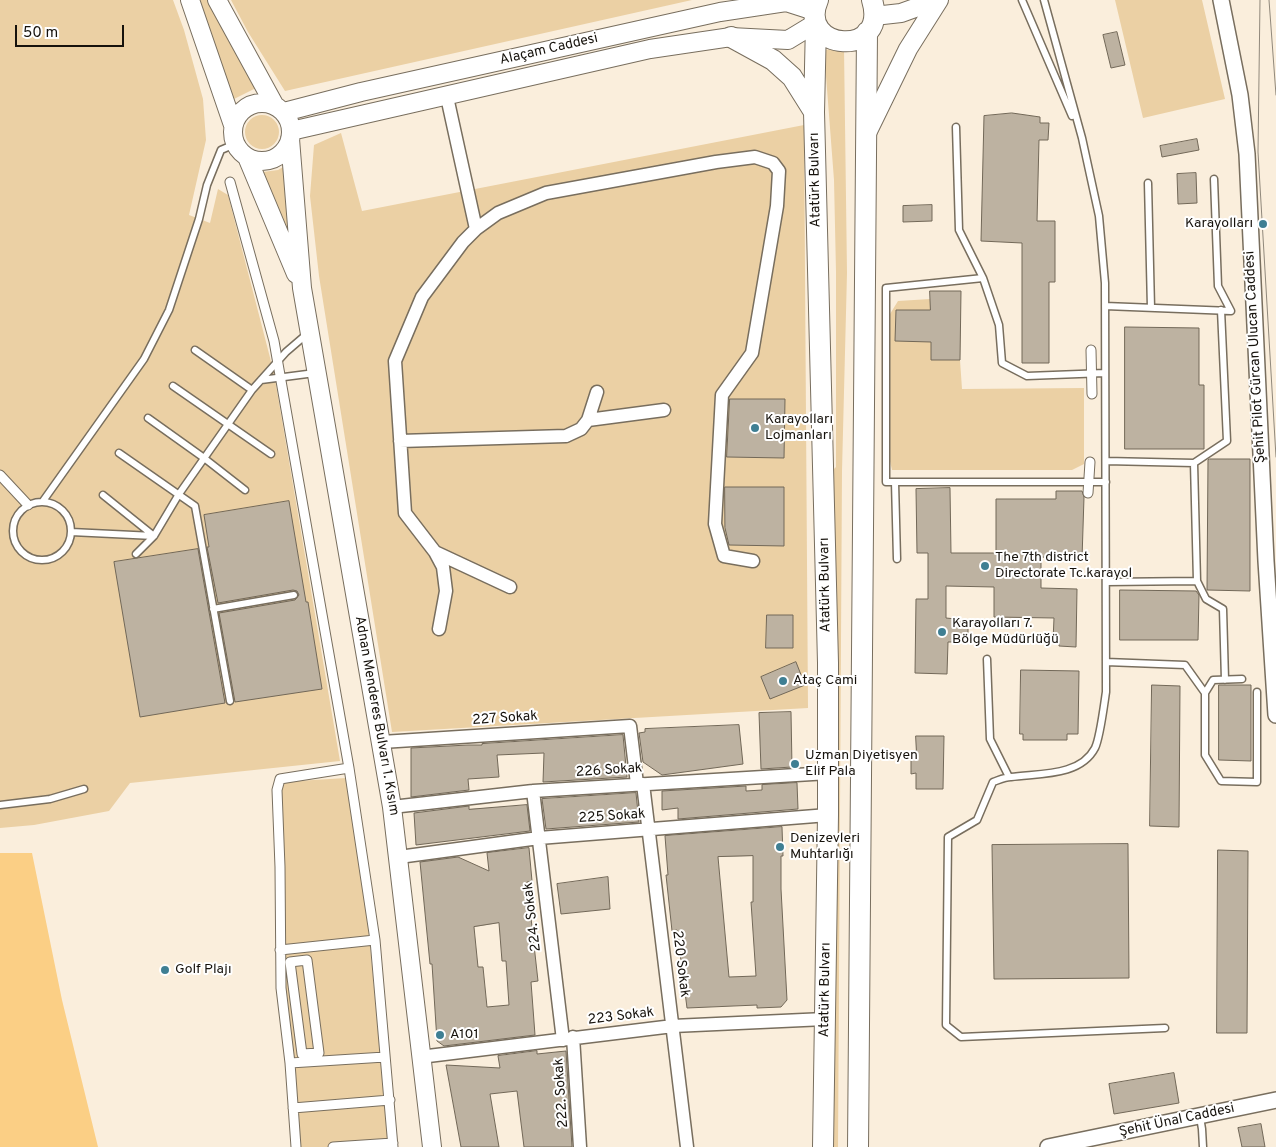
<!DOCTYPE html>
<html>
<head>
<meta charset="utf-8">
<style>
	body { margin:0 }
	#map { position:relative; width:1276px; height:1147px; overflow:hidden; background:#faeedc; font-family:Overpass,sans-serif }
	canvas { display:block }
	.scale { position:absolute; left:15px; top:25px; width:109px; height:22px; box-sizing:border-box; border:2px solid #16120c; border-top:0; padding-left:6px; font-size:15px; line-height:18px; white-space:nowrap; color:#16120c; -webkit-text-stroke:4px #fff; paint-order:stroke }
</style>
</head>
<body>
<div id="map">
<canvas width="1276" height="1147"></canvas>
<div class="scale">50 m</div>
</div>
<script>
const ctx = document.querySelector('canvas').getContext('2d');
ctx.lineJoin = 'round';
function paint(path, color) { ctx.fillStyle = color; ctx.fill(path, 'evenodd'); }
function stroke(path, color, width, dash) { ctx.strokeStyle = color; ctx.lineWidth = width; ctx.lineCap = dash ? 'butt' : 'round'; ctx.setLineDash(dash || []); ctx.stroke(path); }
function drawText(font, color, halo, rows, align = 'center') {
  ctx.font = font + ' Overpass,sans-serif'; ctx.lineWidth = 4; ctx.setLineDash([]); ctx.textBaseline = 'middle'; ctx.strokeStyle = halo; ctx.fillStyle = color; for (const [text, x, y, turn = 0] of rows) {
    ctx.save(); ctx.translate(x, y); ctx.rotate((+turn || 0) * Math.PI / 180); ctx.textAlign = isNaN(turn) ? turn : align; if (halo) ctx.strokeText(text, 0, 0); ctx.fillText(text, 0, 0); ctx.restore();
  }
}
const green = new Path2D(`
	M0,0H173L184,30L203,99L206,140L189,215L210,223L218,189L228,195L274,373L340,761L130,783L109,811L34,825L0,828Z
	M199,0H208L256,88L232,100Z
	M231,0H692L285,91L248,32Z
	M1115,0H1202L1225,99L1143,118Z
	M844,48L847,273L842,471L838,1147H833L835,526L834,523V469L836,467V272L834,180L824,50Z
	M245 132a17 17 0 1 1 34 0a17 17 0 1 1-34 0Z
	M804,125L808,708L392,732L319,276L310,196L314,145L341,133L362,211Z
	M290,163L294,250L263,172L278,170Z
	M930,291H961L960,360L962,389L1084,388V464L1072,470H892L889,457L890,314L898,301L930,299Z
	M346,778L367,913L389,1147H299L284,988L281,782Z`);
const water = new Path2D(`
	M0,853H32L62,1000L98,1147H0Z`);
const building = new Path2D(`
	M1117,32L1125,65L1111,68L1103,35Z
	M1012,113L1040,117V123H1049L1048,140H1039L1037,221H1055V282H1049V363H1022V243L981,241L984,116Z
	M1197,139L1199,150L1162,157L1160,146Z
	M1196,173L1197,203L1178,204L1177,174Z
	M932,205V221L903,222V206Z
	M930,291H961L960,360H931V342L895,341L896,310H930Z
	M1125,327L1199,328V385H1204V449H1125Z
	M730,399H785L784,458L727,457Z
	M1210,459H1250V591L1207,590L1208,460Z
	M725,487H784V546L729,545L725,528Z
	M950,488L951,553H996V499H1056V491H1082L1084,497L1082,559L1041,557V588L1077,589L1076,647L1059,646V641H1053L1054,618L994,617V587L946,586V618L956,619V622H968V642H948L947,674L915,673L916,599H928V553H917L916,489Z
	M289,501L306,602H308L322,689L235,702L219,613L295,600L299,595L297,591L293,590L218,603L207,547H209L204,515Z
	M198,549L225,703L140,717L114,562Z
	M1120,590L1196,591L1199,595L1198,640H1120Z
	M767,615H793V648H766Z
	M796,662L805,685L770,699L761,677Z
	M1021,670L1079,671L1078,734H1067V740H1023V734H1020Z
	M1152,685L1180,686L1179,827L1150,826Z
	M1219,685H1251V761L1219,760Z
	M791,712L792,767L761,769L759,713Z
	M739,725L743,764L662,775L643,762L639,733L645,732V729Z
	M623,735L627,777L543,782L544,753L497,755L499,777L468,779L469,790L411,797V748L468,745H482V744Z
	M916,736H944L943,789H916V773L911,774V751H916Z
	M797,783L798,809L678,819V808L662,810V791L746,786V791L762,790V785Z
	M636,793L639,822L546,829L542,799Z
	M527,805L530,831L416,845L414,813L469,806V809Z
	M782,827L783,856H781V889L787,1000L781,1007L757,1008V1005L687,1008L677,930L672,931L666,875H668L665,836ZM753,856V902H751L756,976L729,977L718,857Z
	M1128,844L1129,978L994,979L992,845Z
	M529,848L532,881L527,882L538,981L531,982L535,1035L444,1046L437,1041L432,964H430L420,862L458,857L489,871L487,853ZM499,923L502,961H506L509,1005L487,1007L483,967H478L474,927Z
	M1218,850L1248,851L1247,1033H1217Z
	M608,877L610,909L561,914L557,884Z
	M537,1051V1054L566,1051L572,1147H524L517,1091L490,1094L499,1147H461L446,1065L500,1068L498,1056Z
	M1174,1073L1179,1103L1114,1114L1109,1084Z
	M1261,1124L1265,1147H1242L1238,1128Z`);
const service = new Path2D(`
	M1022,0L1072,116
	M1044,0L1082,138L1099,216L1105,283L1106,692C1104,705 1100,738 1095,748C1080,777 1038,773 1011,777C1005,777 999,780 993,782L977,820L948,837L946,1025L961,1037L1165,1028
	M956,127L959,230L983,278
	M1148,183L1151,308
	M1105,306L1231,311L1218,286L1214,179
	M1105,373L1027,376L1002,363L999,325L983,278L886,288V482H1106
	M261,380L315,373
	M173,386L271,454
	M252,390L286,352L307,334
	M148,418L204,458L245,490
	M119,453L195,506L230,701
	M1106,461L1194,463L1227,441L1221,310
	M895,482L897,559
	M103,495L154,536L136,554
	M43,501L144,359L169,310L199,219L207,185L221,150L235,144
	M13 531a29 29 0 1 1 58 0a29 29 0 1 1-58 0Z
	M71,532L154,536L179,494L252,390L195,350
	M1197,581L1206,599L1223,609L1225,680
	M1106,582L1197,581L1194,463
	M213,609L294,595
	M987,659L990,739L1009,777
	M1106,662L1185,665L1205,693V755L1221,781L1257,782V692
	M1205,693L1213,680L1242,679
	M0,805L50,799L84,789
	M1200,1117L1202,1129L1203,1147`);
const pedestrian = new Path2D(`
	M230,182L274,341L349,768L375,940L393,1147
	M1091,350L1092,394
	M0,475L28,505
	M1088,493L1090,462
	M280,950L375,940
	M307,960L319,1053L302,1054L290,962Z
	M290,1063L385,1057
	M293,1108L390,1100
	M296,1147L290,1063L281,988L280,867L277,790L280,779L349,768
	M333,1147L393,1143`);
const minor = new Path2D(`
	M447,97L476,229
	M588,420L664,410
	M400,441L566,436L581,429L588,420L597,392
	M435,552L510,587
	M439,629L446,591L443,567L435,552L405,513L395,361L422,297L463,242L476,229L498,213L546,193L716,162L755,157L773,163L779,171L777,206L752,353L722,395L715,524L724,556L753,561
	M382,742L630,726L637,784
	M643,784L687,1147
	M533,791L563,1040
	M392,807L533,791L829,773
	M399,857L539,838L828,815
	M573,1037L580,1147
	M420,1057L673,1026L825,1019`);
const tertiary = new Path2D(`
	M1221,0L1240,95L1247,154L1266,561L1276,715
	M1048,1147L1276,1100`);
const secondary = new Path2D(`
	M190,0L233,125
	M217,0L275,106
	M874,16L901,13L937,0
	M233 132a29 29 0 1 1 58 0a29 29 0 1 1-58 0Z
	M284,112L361,92L720,12L786,2L814,11
	M291,131L650,49L731,37L788,40L816,23
	M867,133L908,49L939,0
	M290,139L302,288L392,807L432,1147
	M247,157L296,274`);
const trunk = new Path2D(`
	M818,0C796,51 890,59 872,0
	M816,23L814,112L828,663V815L823,1147
	M731,37L773,60L792,77L814,112
	M858,1147L867,32`);
const tram = new Path2D(`
	M1260,0L1258,152L1276,457
	M1269,0L1276,95`);
const markers = [
	[1263,224,5,"#3f7f93"],
	[755,428,5,"#3f7f93"],
	[985,566,5,"#3f7f93"],
	[942,632,5,"#3f7f93"],
	[783,681,5,"#3f7f93"],
	[795,764,5,"#3f7f93"],
	[780,847,5,"#3f7f93"],
	[165,970,5,"#3f7f93"],
	[440,1035,5,"#3f7f93"]
];
const streetNames = [
	["Alaçam Caddesi",549,50,-13],
	["Atatürk Bulvarı",816,180,-91],
	["Şehit Pilot Gürcan Ulucan Caddesi",1256,357,-93],
	["Atatürk Bulvarı",826,585,-91],
	["Adnan Menderes Bulvarı 1. Kısım",376,716,80],
	["227 Sokak",505,719,-4],
	["226 Sokak",609,771,-4],
	["225 Sokak",612,817,-4],
	["224. Sokak",533,917,-97],
	["220 Sokak",680,964,83],
	["Atatürk Bulvarı",826,990,-89],
	["223 Sokak",621,1017,-7],
	["222. Sokak",562,1093,-94],
	["Şehit Ünal Caddesi",1177,1121,-12]
];
const poiNames = [
	["Karayolları",1253,224,"right"],
	["Karayolları",765,420],
	["Lojmanları",765,436],
	["The 7th district",995,558],
	["Directorate Tc.karayol",995,574],
	["Karayolları 7.",952,624],
	["Bölge Müdürlüğü",952,640],
	["Ataç Cami",793,681],
	["Uzman Diyetisyen",805,756],
	["Elif Pala",805,772],
	["Denizevleri",790,839],
	["Muhtarlığı",790,855],
	["Golf Plajı",175,970],
	["A101",450,1035]
];
paint(green, '#ebd0a4');
paint(water, '#fbcf85');
paint(building, '#bdb2a1');
stroke(building, '#726858', 1);
stroke(service, '#786e5e', 9);
stroke(pedestrian, '#786e5e', 11);
stroke(minor, '#786e5e', 15);
stroke(tertiary, '#786e5e', 18);
stroke(secondary, '#786e5e', 20);
stroke(trunk, '#786e5e', 22);
stroke(service, '#fff', 6);
stroke(pedestrian, '#fff', 9);
stroke(minor, '#fff', 12);
stroke(tertiary, '#fff', 15);
stroke(secondary, '#fff', 18);
stroke(trunk, '#fff', 20);
stroke(tram, '#90887b', 1);
for (const [x, y, r, color] of markers) { const dot = new Path2D(); dot.arc(x, y, r, 0, 2 * Math.PI); ctx.fillStyle = color; ctx.fill(dot); stroke(dot, '#fff', 2); }
drawText('14px', '#16120c', '#fff', streetNames);
drawText('14px', '#16120c', '#fff', poiNames, 'left');
</script>
</body>
</html>
